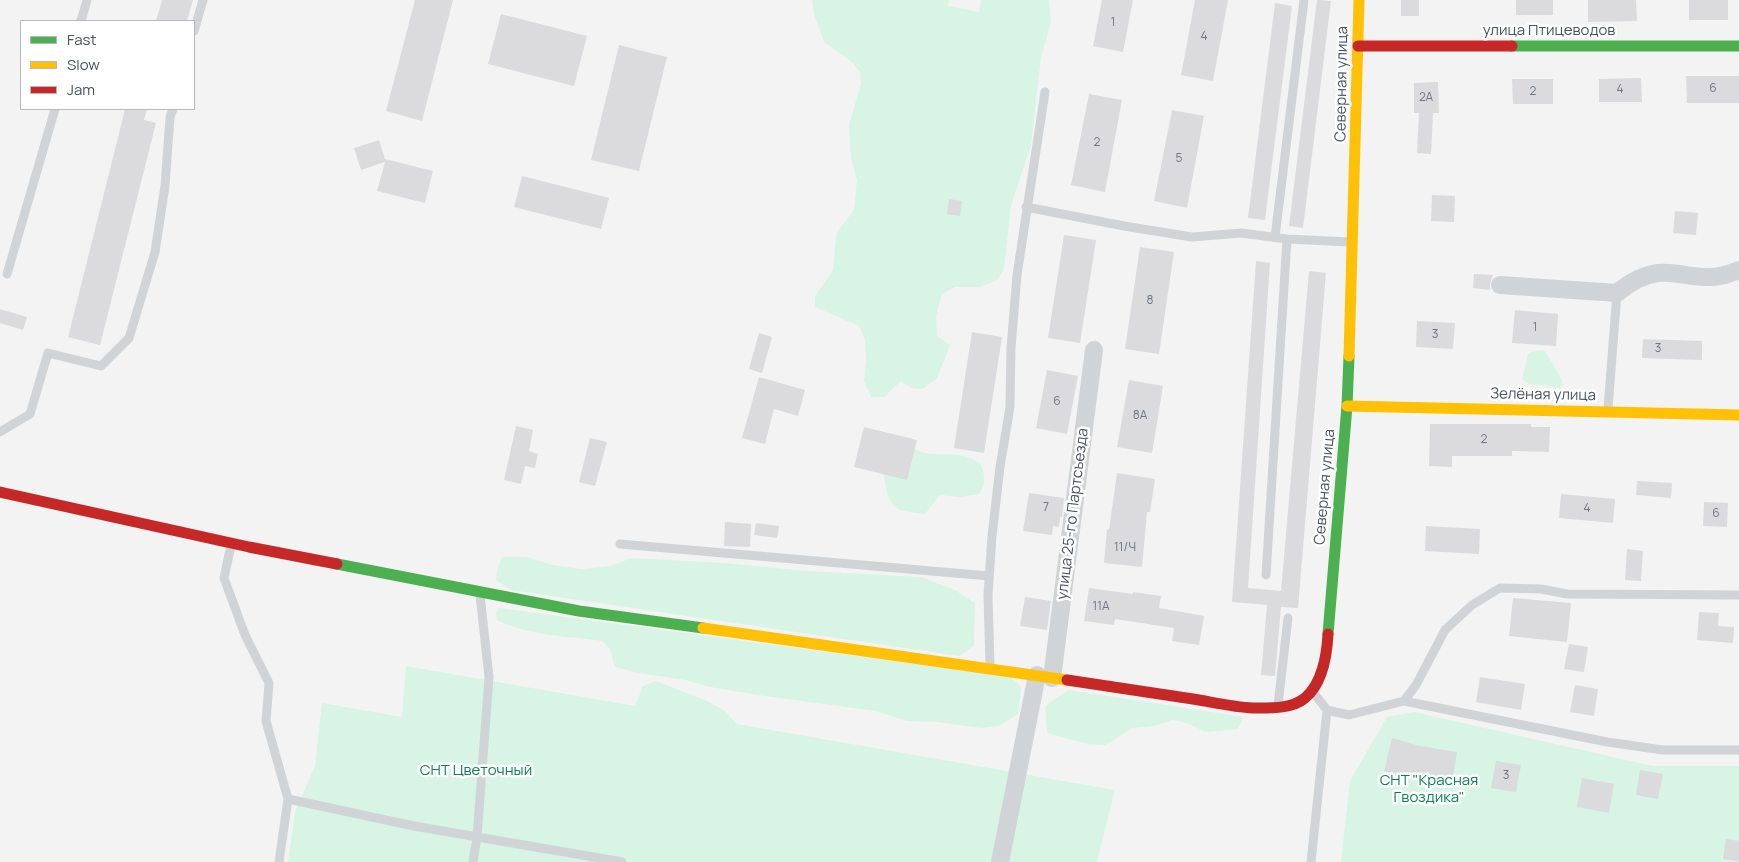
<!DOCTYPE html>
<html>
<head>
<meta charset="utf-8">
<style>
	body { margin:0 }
	#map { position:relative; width:1739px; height:862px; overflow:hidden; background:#f4f3f3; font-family:Manrope,sans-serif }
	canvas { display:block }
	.legend { position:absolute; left:20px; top:20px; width:175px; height:90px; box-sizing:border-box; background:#fff; border:1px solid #b6bac0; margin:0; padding:6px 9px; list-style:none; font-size:15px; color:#485362 }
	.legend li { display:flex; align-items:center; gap:10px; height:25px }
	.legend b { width:25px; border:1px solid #b6bac0 }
</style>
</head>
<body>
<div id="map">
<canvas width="1739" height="862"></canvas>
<ul class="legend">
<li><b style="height:6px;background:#4caf50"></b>Fast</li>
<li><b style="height:6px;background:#ffc107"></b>Slow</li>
<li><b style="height:6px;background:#c62828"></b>Jam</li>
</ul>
</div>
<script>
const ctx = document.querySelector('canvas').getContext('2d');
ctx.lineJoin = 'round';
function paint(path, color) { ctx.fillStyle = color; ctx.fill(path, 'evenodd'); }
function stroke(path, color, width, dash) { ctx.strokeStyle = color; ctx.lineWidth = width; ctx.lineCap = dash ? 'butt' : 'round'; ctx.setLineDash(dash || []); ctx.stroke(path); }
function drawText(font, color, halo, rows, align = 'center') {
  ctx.font = font + ' Manrope,sans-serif'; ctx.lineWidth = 5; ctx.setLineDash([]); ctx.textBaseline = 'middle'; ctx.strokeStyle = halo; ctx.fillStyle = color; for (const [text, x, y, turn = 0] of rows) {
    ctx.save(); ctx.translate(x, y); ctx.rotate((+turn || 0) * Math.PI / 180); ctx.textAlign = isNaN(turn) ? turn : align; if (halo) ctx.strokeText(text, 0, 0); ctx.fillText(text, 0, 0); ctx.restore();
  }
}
const green = new Path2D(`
	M812,0H949L948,6L979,12L981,0H1049L1051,23L1041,57L1031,146L1011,205L1004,269L997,280L980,287H955L942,294L936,316L937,336L950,345L937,378L923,389L911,388L901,381L884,397H871L864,381L866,360L865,339L859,326L815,307V296L833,270L835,246L837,232L854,210L857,180L851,158L849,125L861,84L860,72L851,61L824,42L814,15Z
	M1544,350C1549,358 1563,378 1563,385L1560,388C1555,388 1551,386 1547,385C1536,384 1531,388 1522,379L1528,354L1533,351Z
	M915,449C929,457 942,453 957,455C965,455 972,459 980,463C985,475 987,483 979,494L961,497L940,495L925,514C917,513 908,512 900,510C888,505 885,486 884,474Z
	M502,557H527L552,565L582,569L610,566L632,558L724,563L807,571L922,577L955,590L975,603L974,646L959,656L511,590L496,580L497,570Z
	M499,608L1011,677L1021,687L1018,714L999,726L981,728L937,722L907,721L876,711L765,696L710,687L686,680L638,673L615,667L610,649L602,641C567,636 529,636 497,620L496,613Z
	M406,666L635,706L643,686L656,681L707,701L725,711L737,724L1115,790L1097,862H288L295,812L315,766L322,703L402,717Z
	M1069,690L1244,717L1238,729L1206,732L1187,723L1173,720L1154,726L1133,728L1105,745L1088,744L1047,733L1045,707L1053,700Z
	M1414,712L1653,766H1739V862H1341L1350,781L1387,717Z`);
const building = new Path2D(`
	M162,0H193L187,21H156Z
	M415,0H453L422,121L386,111Z
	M1102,0H1133L1123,52L1093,46Z
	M1195,0H1228L1213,81L1181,75Z
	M1317,0L1331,1L1303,228L1289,226Z
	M1401,0H1419V16H1401Z
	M1516,0H1553V15H1516Z
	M1588,0H1636L1637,21L1588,22Z
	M1689,0H1728V20H1689Z
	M1275,3L1292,6L1265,220L1248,218Z
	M501,14L587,36L574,86L488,64Z
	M619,45L667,57L639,171L591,160Z
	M1686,76H1739V103H1687Z
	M1641,78L1642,102H1599V79Z
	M1512,79H1553V104H1513Z
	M1438,82L1439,113H1433L1431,154L1417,153L1419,113H1414V83Z
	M1089,94L1122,100L1105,192L1071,185Z
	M125,109H147L144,120L156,123L100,345L68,337Z
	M1172,110L1204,116L1187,208L1154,201Z
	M379,140L385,159L433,171L425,203L377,191L385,162L361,170L354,148Z
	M522,176L609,198L601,229L514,207Z
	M1432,195L1455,196L1454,222L1431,221Z
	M949,199L962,201L960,216L947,214Z
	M1675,211L1698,213L1696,235L1673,233Z
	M1064,235L1096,240L1080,343L1048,338Z
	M1140,247L1174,252L1159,354L1125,349Z
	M1256,261L1270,263L1248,588L1281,591L1309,271L1326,273L1298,608L1281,607L1275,676L1261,675L1267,605L1232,602Z
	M1474,274L1493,275L1490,284V290L1473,288Z
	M0,309L27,317L23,330L0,323Z
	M1515,310L1558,314L1556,346L1512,343Z
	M1417,321L1455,323L1453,349L1416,347Z
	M972,332L1002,337L984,453L954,448Z
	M759,333L772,337L762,373L749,369Z
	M1643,339L1702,341V360L1642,358Z
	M1047,370L1078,376L1067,434L1036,428Z
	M759,377L805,390L798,416L774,409L765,444L742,438Z
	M1129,380L1163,386L1152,453L1117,447Z
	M1430,424H1531V427H1550L1549,452L1512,451V456H1452V467L1429,466Z
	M516,426L533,430L529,451L538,454L535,468L525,466L521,484L504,480Z
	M864,427L917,440L907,480L854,467Z
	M590,438L607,442L595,486L579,482Z
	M1117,473L1155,479L1150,512H1147L1142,567L1104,563L1107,529L1109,530Z
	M1637,481L1672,483L1671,498L1636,495Z
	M1029,493L1064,498L1062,517H1060L1059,527L1053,526L1052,535L1023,531Z
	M1561,494L1615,499L1613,523L1559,518Z
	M1704,502L1728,503L1727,527L1703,526Z
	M725,522L751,524L750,547L724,546Z
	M756,523L779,526L777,538L754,535Z
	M1426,526L1480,529L1479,554L1425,551Z
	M1627,549L1643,551L1641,581L1625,580Z
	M1089,588L1133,594V592L1161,596L1159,608L1204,616L1199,645L1172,641L1174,628L1115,619L1114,625L1084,621Z
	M1025,597L1051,601L1047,630L1020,626Z
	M1513,598L1571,603L1567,642L1509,636Z
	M1699,612L1719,613L1718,626L1734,627L1733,643L1697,640Z
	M1569,644L1588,647L1584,672L1564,669Z
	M1480,677L1525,684L1521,710L1476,702Z
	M1575,685L1598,689L1594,716L1570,712Z
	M1392,738L1420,746L1457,752L1452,783L1412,778L1384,771Z
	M1496,761L1521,765L1516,792L1491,788Z
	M1640,770L1663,774L1658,799L1636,795Z
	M1582,778L1614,784L1609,813L1577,807Z
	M1726,839L1739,841V861L1723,859Z`);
const lane = new Path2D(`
	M81,21L87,0
	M194,31L203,0
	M1026,207L1124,226L1192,237L1241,233L1287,239L1350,242
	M1275,237L1304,0
	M7,274L55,109
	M1608,408L1617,293
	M0,432L30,414L48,353L101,366L129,338L155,252L165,186L170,117L173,109
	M620,544L989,576
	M231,545L224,578L245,635L269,683L266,721L288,799L414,826L622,862
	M1266,575L1287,239
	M990,666L988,595L992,536L1000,467L1010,407L1011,348L1017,275L1045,92
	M1313,692L1327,710L1349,715L1404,701L1416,685L1445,630L1472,605L1500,588L1541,589L1567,594L1739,595
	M1404,701L1607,742L1663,750H1739
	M1278,705L1288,618
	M279,862L288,799
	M473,862L477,837L489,677L480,595
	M1311,862L1327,710`);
const street = new Path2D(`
	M1500,285L1617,293C1629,283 1642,275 1658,273C1675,271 1692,278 1709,277C1720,277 1729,274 1739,270
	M1052,678L1094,350
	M1000,862L1037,675`);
const fast = new Path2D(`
	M1512,46H1739
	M337,564L579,611L703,628
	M1328,634L1347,406L1349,356`);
const slow = new Path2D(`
	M1349,356L1359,0
	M1347,406L1739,415
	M703,628L1067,680`);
const jam = new Path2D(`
	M1358,46H1512
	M0,492L249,547L337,564
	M1067,680C1109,686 1151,693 1193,699C1212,702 1233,707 1253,708C1270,708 1292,709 1305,698C1322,684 1327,655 1328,634`);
const numberNames = [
	["1",1113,23],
	["4",1204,37],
	["6",1713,89],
	["4",1620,90],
	["2",1533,92],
	["2А",1426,98],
	["2",1097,143],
	["5",1179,159],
	["8",1150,301],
	["1",1535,328],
	["3",1435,335],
	["3",1658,349],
	["6",1057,402],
	["8А",1140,416],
	["2",1484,440],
	["7",1046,508],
	["4",1587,509],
	["6",1716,514],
	["11/Ч",1125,548],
	["11А",1101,607],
	["3",1506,776]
];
const streetNames = [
	["улица Птицеводов",1549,31],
	["Северная улица",1342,84,-89],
	["Зелёная улица",1543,395,1],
	["Северная улица",1325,487,-85],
	["улица 25-го Партсъезда",1073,514,-83]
];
const parkNames = [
	["СНТ Цветочный",476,771],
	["СНТ \"Красная",1429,781],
	["Гвоздика\"",1429,798]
];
paint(green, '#d7f4e5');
paint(building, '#dbdbdd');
stroke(lane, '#d1d4d7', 9);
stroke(street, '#d1d4d7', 18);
stroke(fast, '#4caf50', 11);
stroke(slow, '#ffc107', 11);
stroke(jam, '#c62828', 11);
drawText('12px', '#6e7682', null, numberNames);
drawText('15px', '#485362', '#fff', streetNames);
drawText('15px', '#0e8254', '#fff', parkNames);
</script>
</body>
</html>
